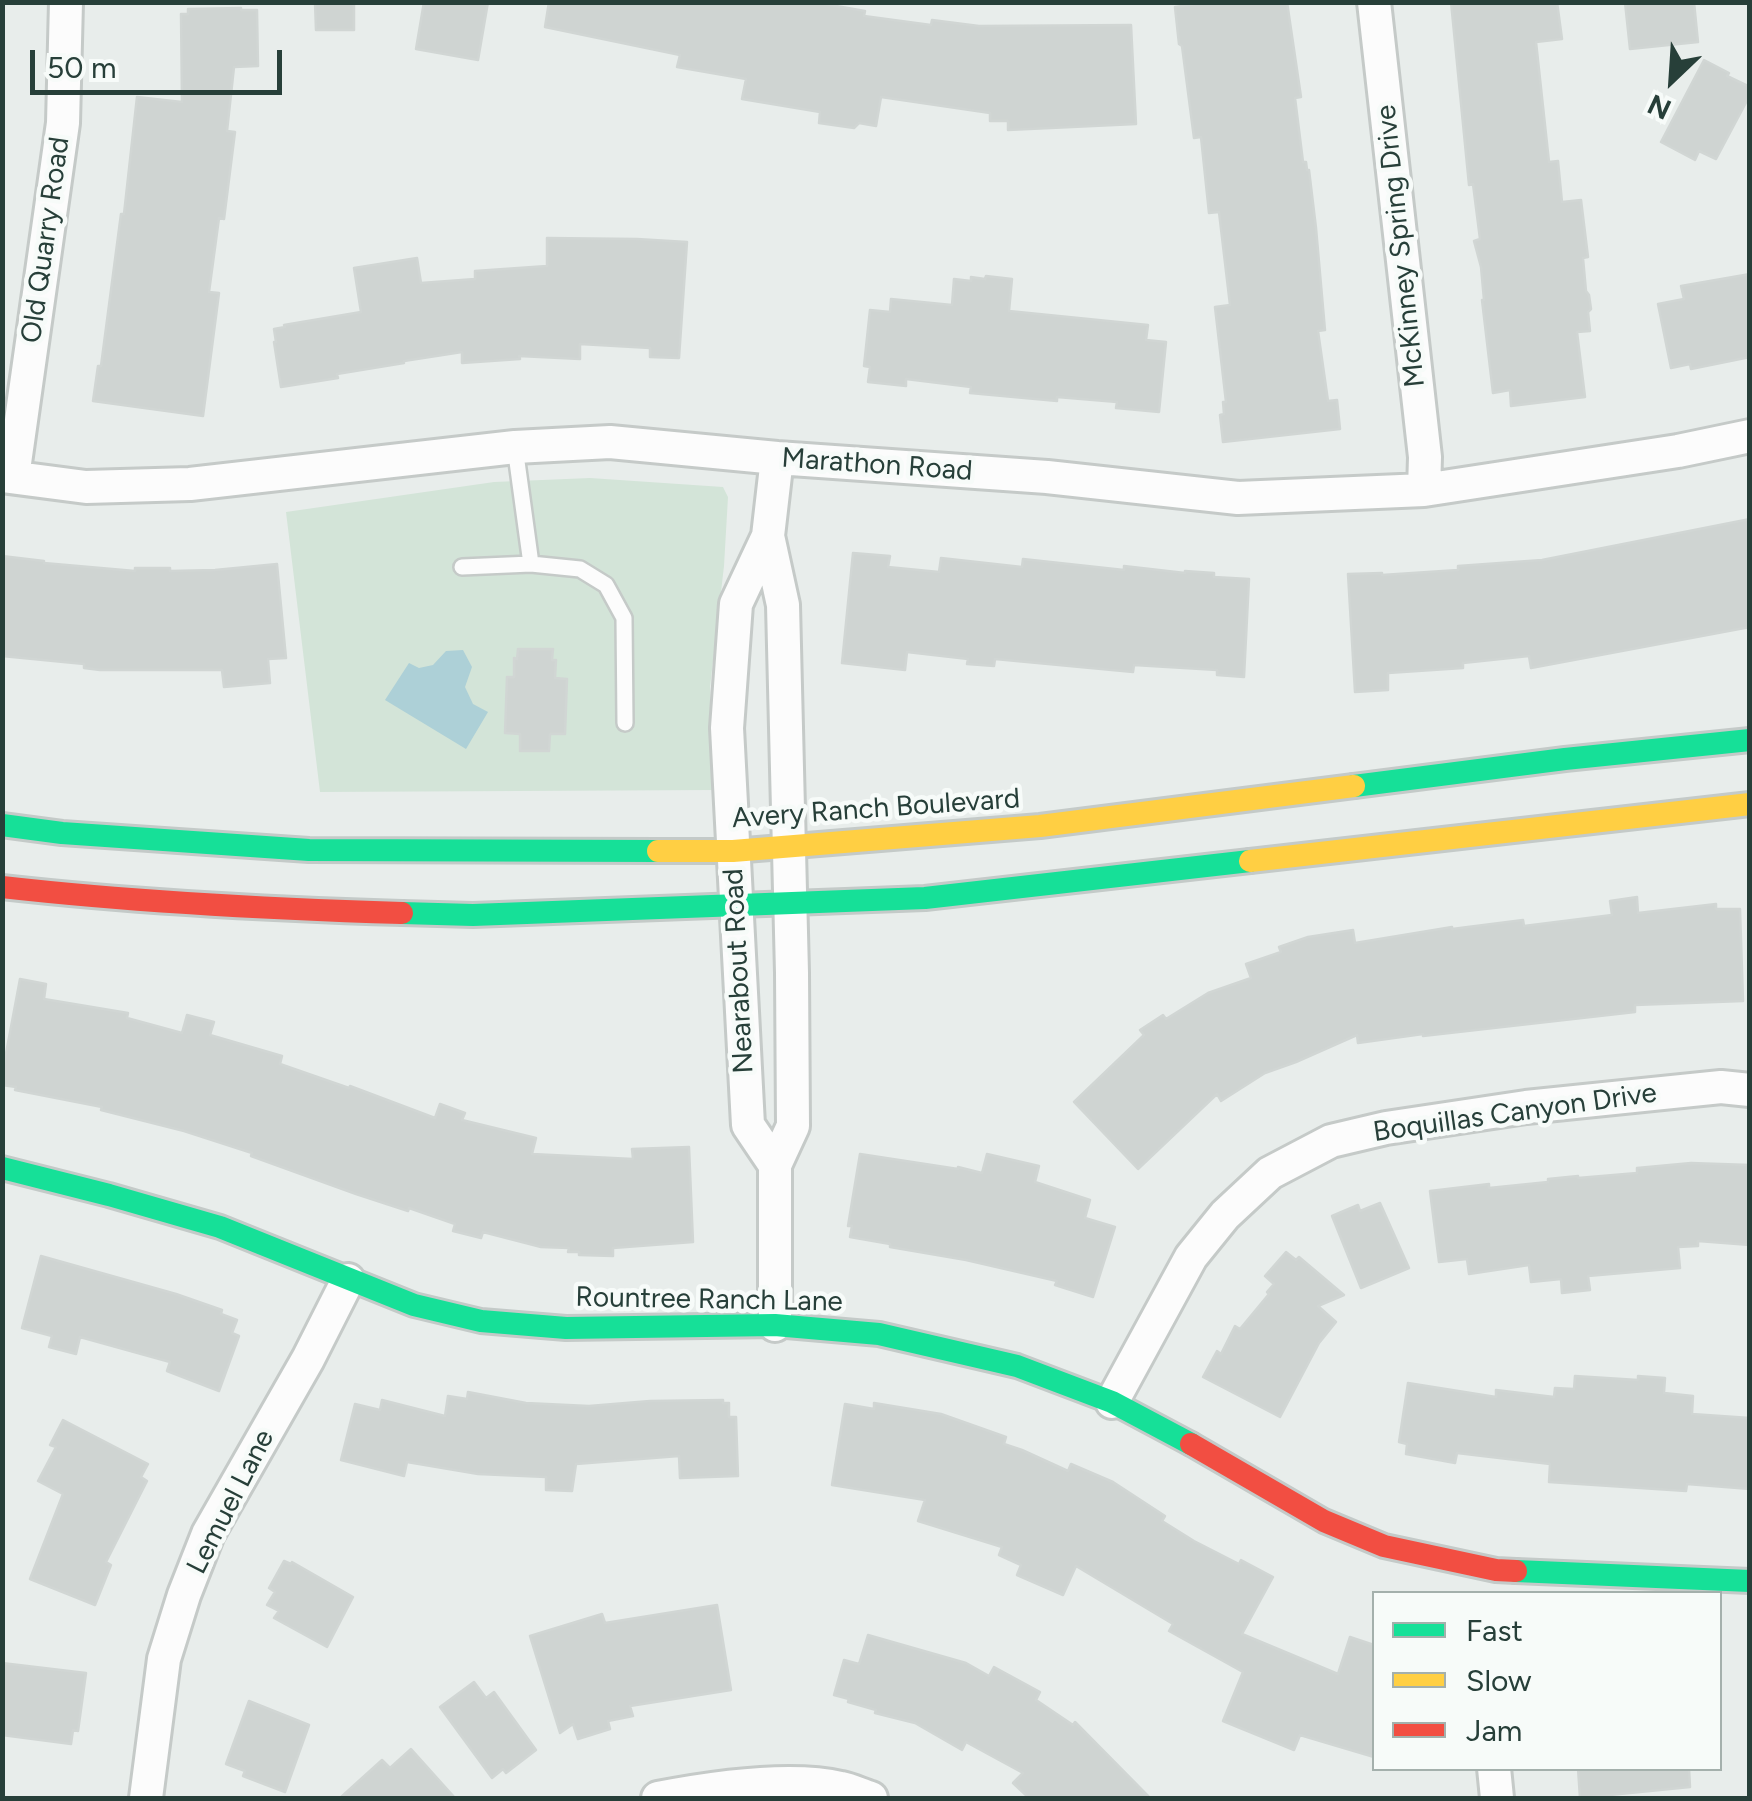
<!DOCTYPE html>
<html>
<head>
<meta charset="utf-8">
<style>
	body { margin:0 }
	#map { position:relative; width:1752px; height:1801px; overflow:hidden; background:#e8edeb; font-family:Figtree,sans-serif }
	canvas { display:block }
	.frame { position:absolute; inset:0; border:5px solid #273f39; pointer-events:none }
	.legend { position:absolute; left:1372px; top:1591px; width:350px; height:180px; box-sizing:border-box; background:#f7fbf9; border:2px solid #a4b0ac; margin:0; padding:12px 18px; list-style:none; font-size:30px; color:#273f39 }
	.legend li { display:flex; align-items:center; gap:20px; height:50px }
	.legend b { width:50px; border:2px solid #a4b0ac }
	.north { position:absolute; left:1622px; top:30px; width:100px; height:100px; -webkit-text-stroke:8px #f7fbf9; paint-order:stroke; rotate:205deg; font-size:28px; font-weight:700; line-height:40px; text-align:center; color:#273f39 }
	.north::after { content:''; display:block; margin:auto; width:35px; height:45px; background:#273f39; clip-path:polygon(50% 0,100% 100%,50% 72%,0 100%) }
	.scale { position:absolute; left:30px; top:50px; width:252px; height:45px; box-sizing:border-box; border:5px solid #273f39; border-top:0; padding-left:12px; font-size:30px; line-height:35px; white-space:nowrap; color:#273f39; -webkit-text-stroke:8px #f7fbf9; paint-order:stroke }
</style>
</head>
<body>
<div id="map">
<canvas width="1752" height="1801"></canvas>
<div class="frame"></div>
<ul class="legend">
<li><b style="height:12px;background:#16e098"></b>Fast</li>
<li><b style="height:12px;background:#ffcf43"></b>Slow</li>
<li><b style="height:12px;background:#f24e42"></b>Jam</li>
</ul>
<div class="north">N</div>
<div class="scale">50 m</div>
</div>
<script>
const ctx = document.querySelector('canvas').getContext('2d');
ctx.lineJoin = 'round';
function paint(path, color) { ctx.fillStyle = color; ctx.fill(path, 'evenodd'); }
function stroke(path, color, width, dash) { ctx.strokeStyle = color; ctx.lineWidth = width; ctx.lineCap = dash ? 'butt' : 'round'; ctx.setLineDash(dash || []); ctx.stroke(path); }
function drawText(font, color, halo, rows, align = 'center') {
  ctx.font = font + ' Figtree,sans-serif'; ctx.lineWidth = 9; ctx.setLineDash([]); ctx.textBaseline = 'middle'; ctx.strokeStyle = halo; ctx.fillStyle = color; for (const [text, x, y, turn = 0] of rows) {
    ctx.save(); ctx.translate(x, y); ctx.rotate((+turn || 0) * Math.PI / 180); ctx.textAlign = isNaN(turn) ? turn : align; if (halo) ctx.strokeText(text, 0, 0); ctx.fillText(text, 0, 0); ctx.restore();
  }
}
const green = new Path2D(`
	M590,478L723,487L728,497L724,566L710,687L715,790L320,792L286,512L494,482Z`);
const water = new Path2D(`
	M463,650L472,667L465,687L473,704L488,712L466,749L385,700L409,663L419,668L433,665L446,651Z`);
const building = new Path2D(`
	M315,2H354V30H316Z
	M424,2H488L478,60L416,49Z
	M549,2H813L865,11L864,16L931,25L932,20L979,26L1131,25L1136,124L1008,130V121H990V113L881,97L876,126L859,123L854,128L819,123L820,112L742,99L746,79L677,67L680,55L545,27Z
	M1211,2H1287L1301,97L1295,98L1303,162H1306L1307,170H1309L1316,228L1325,330L1318,331L1328,401L1337,400L1340,429L1223,442L1220,415L1224,414L1223,402H1226L1215,307L1230,305L1219,212L1209,213L1201,137L1194,138L1182,46L1179,44L1175,7Z
	M1451,2H1557L1562,39L1536,42L1549,162L1558,161L1562,202L1581,200L1588,257L1583,258L1586,291L1589,295L1591,309L1588,312L1590,331L1577,332L1585,397L1511,406L1510,390L1493,393L1482,300H1484L1481,267L1474,241L1480,239L1473,184L1469,185Z
	M1625,2H1694L1698,42L1630,49Z
	M241,8V10H257L258,66L234,67L227,131L235,132L224,219L219,218L209,292L219,293L203,416L93,401L98,366H101L121,214H124L137,97L182,102L181,14H188V9Z
	M1704,60L1729,73L1727,76L1750,87V95L1716,159L1699,151L1695,160L1661,142Z
	M547,238L637,239L687,242L679,358L650,357V348L580,344V359L519,356L520,359L462,363V352L404,361V363L337,374L338,378L281,387L274,342H276L274,329L285,327L284,325L361,312L354,268L417,258L421,283L475,279V271L547,266Z
	M1750,274V357L1691,369L1690,364L1671,368L1658,304L1684,299L1681,286Z
	M986,276L1012,279L1009,311L1148,325L1146,340L1166,342L1159,412L1116,408L1117,402L1057,397V401L970,393L971,387L906,379V386L868,382L870,367L864,366L870,310L890,312L891,299L952,305L954,279L971,281V277L985,279Z
	M1750,519V627L1531,668L1529,656L1463,663V668L1388,673V690L1355,692L1348,574L1382,573V575L1458,570V566L1542,560Z
	M853,553L890,556L888,567L939,572L941,558L1022,567L1023,559L1124,570V566L1185,573V571L1214,573V577L1249,579L1244,677L1217,675V670L1134,665L1133,672L995,659L994,666L967,664L968,659L907,652L905,670L842,663Z
	M2,556L44,561V563L135,571V568H170V571L215,570L277,564L286,658L268,659L270,683L224,687L222,670H100L84,668V664L2,656Z
	M518,649H553L552,660H556L555,678L567,679L565,734H550L549,751H520V734L505,733L507,677H514V658L517,659Z
	M1637,897L1638,913L1716,904V909H1740L1743,1001L1635,1005V1012L1423,1036V1034L1358,1043L1357,1035L1296,1062L1265,1073L1221,1101L1217,1094L1138,1169L1074,1102L1144,1035L1140,1030L1163,1015L1166,1019L1208,993L1251,978L1246,964L1281,952L1279,947L1308,937L1353,930L1355,943L1452,927V929L1523,920L1524,926L1612,915L1610,901Z
	M20,979L46,984L44,999L128,1013L127,1018L182,1033L187,1015L214,1022L210,1035L282,1056L280,1064L349,1088L350,1086L435,1118L440,1104L465,1113L462,1120L536,1138L532,1154L633,1159L632,1149L689,1147L693,1242L613,1248V1256L579,1255V1252H568L569,1248L541,1247L483,1232L481,1238L453,1231L455,1224L409,1208L408,1211L356,1194L251,1156L252,1153L184,1131L101,1110L102,1107L15,1090L16,1087L2,1085V1075Z
	M860,1154L958,1169V1167L982,1173L987,1154L1039,1166L1035,1182L1090,1200L1085,1218L1115,1227L1093,1297L1055,1285L1057,1281L966,1260L890,1247V1244L850,1237L852,1226H848Z
	M1691,1163L1750,1165V1245L1698,1241V1246L1678,1247L1680,1268L1588,1276L1590,1290L1562,1293L1561,1279L1531,1282L1529,1265L1469,1274L1467,1259L1439,1262L1430,1191L1489,1184V1188L1548,1182V1179L1578,1176V1178L1637,1173V1168Z
	M1380,1203L1409,1268L1361,1288L1332,1216L1358,1205L1360,1211Z
	M1286,1252L1296,1260L1299,1257L1344,1295L1318,1306L1336,1322L1319,1343L1280,1417L1203,1377L1217,1351L1221,1354L1235,1326L1240,1329L1269,1294L1267,1292L1274,1284L1265,1276Z
	M41,1256L176,1294L222,1310L221,1314L237,1320L232,1333L239,1336L219,1391L167,1371L170,1362L80,1337L76,1354L49,1347L52,1336L22,1328Z
	M1575,1376L1638,1380V1376L1665,1378L1664,1393L1693,1396L1692,1414L1750,1418V1489L1687,1484L1686,1491L1549,1482L1550,1464L1457,1453L1455,1463L1406,1454L1407,1444L1399,1442L1408,1383L1496,1397V1390L1554,1397L1555,1388L1574,1389Z
	M468,1392L526,1403L589,1406L650,1401L723,1400V1403H729V1417H736L738,1476L680,1478L679,1456L576,1464L572,1491L546,1490V1477L478,1474L407,1462L404,1476L341,1460L355,1404L380,1410L382,1400L445,1416L448,1396L467,1399Z
	M874,1403L941,1414L1006,1437L1004,1444L1022,1450L1068,1471L1071,1464L1113,1482L1165,1516L1162,1521L1194,1541L1239,1564L1241,1560L1273,1577L1242,1634L1338,1674L1350,1637L1374,1645V1757L1300,1735L1294,1750L1223,1721L1243,1672L1169,1631L1173,1624L1076,1566L1063,1595L1017,1575L1021,1565L999,1555L1002,1547L918,1521L925,1500L832,1485L845,1404L874,1409Z
	M63,1420L148,1464L141,1477L147,1481L106,1562L111,1565L95,1605L30,1579L63,1494L38,1481L56,1447L50,1445Z
	M284,1561L291,1564L292,1562L353,1597L327,1647L274,1618L279,1611L267,1605L275,1592L269,1588Z
	M717,1605L731,1690L630,1706L633,1716L608,1721L610,1729L578,1739L573,1724L560,1733L530,1636L602,1614L605,1623Z
	M868,1635L966,1663L989,1676L994,1667L1040,1692L1036,1700L1073,1725L1075,1722L1150,1798H1029L1013,1783L1023,1773L966,1742L962,1750L915,1723L875,1713L876,1710L848,1702L849,1699L834,1695L844,1660L859,1664Z
	M2,1663L86,1673L78,1731L73,1730L71,1744L2,1735Z
	M474,1682L486,1698L494,1692L536,1750L506,1773L503,1769L492,1778L440,1707Z
	M249,1701L309,1725L285,1792L243,1776L245,1771L226,1764Z
	M411,1749L455,1798H340L382,1760L390,1768Z
	M1578,1768H1689L1690,1787L1580,1798Z`);
const lane = new Path2D(`
	M515,447L531,564
	M462,567L531,564L580,569L606,585L624,618L625,723`);
const street = new Path2D(`
	M1374,2L1425,457L1424,490
	M2,476L86,487L190,484L515,447L610,442L777,458L1047,477L1238,498L1424,490L1678,451L1750,436
	M13,477L63,123L66,2
	M768,536L783,605L792,973L793,1126L775,1165V1325
	M775,1165L748,1125L727,728L736,604L768,536L777,458
	M1112,1402L1191,1257L1225,1215L1270,1173L1331,1141L1386,1128L1526,1107L1721,1087L1750,1090
	M1494,1768L1497,1798
	M146,1798L164,1659L184,1595L208,1534L308,1359L348,1280
	M658,1798C710,1788 789,1776 841,1788C851,1790 861,1795 871,1798`);
const fast = new Path2D(`
	M1354,786L1565,759L1750,740
	M2,825L62,833L309,850L658,851
	M402,913L473,915L925,898L1250,861
	M2,1168L109,1195L220,1227L414,1305L481,1321L566,1328L775,1325L879,1334L1017,1366L1112,1402L1191,1444
	M1516,1571L1750,1581`);
const slow = new Path2D(`
	M658,851H733L1040,826L1354,786
	M1250,861L1750,804`);
const jam = new Path2D(`
	M2,887C135,902 268,909 402,913
	M1191,1444L1324,1521L1384,1546L1496,1570L1516,1571`);
const streetNames = [
	["Old Quarry Road",46,240,-82],
	["McKinney Spring Drive",1401,246,-96],
	["Marathon Road",877,465,4],
	["Avery Ranch Boulevard",876,809,-4],
	["Nearabout Road",739,971,-93],
	["Boquillas Canyon Drive",1515,1113,-8],
	["Rountree Ranch Lane",709,1300,1],
	["Lemuel Lane",231,1502,-63]
];
paint(green, '#d3e4d8');
paint(water, '#add0d7');
paint(building, '#cfd4d2');
stroke(building, '#d1d6d4', 2.5);
stroke(lane, '#c5cac8', 20);
stroke(street, '#c5cac8', 38);
stroke(fast, '#c4cac8', 28);
stroke(slow, '#c4cac8', 28);
stroke(jam, '#c4cac8', 28);
stroke(lane, '#fcfcfc', 15);
stroke(street, '#fcfcfc', 32);
stroke(fast, '#16e098', 22);
stroke(slow, '#ffcf43', 22);
stroke(jam, '#f24e42', 22);
drawText('28px', '#273f39', '#f7fbf9', streetNames);
</script>
</body>
</html>
